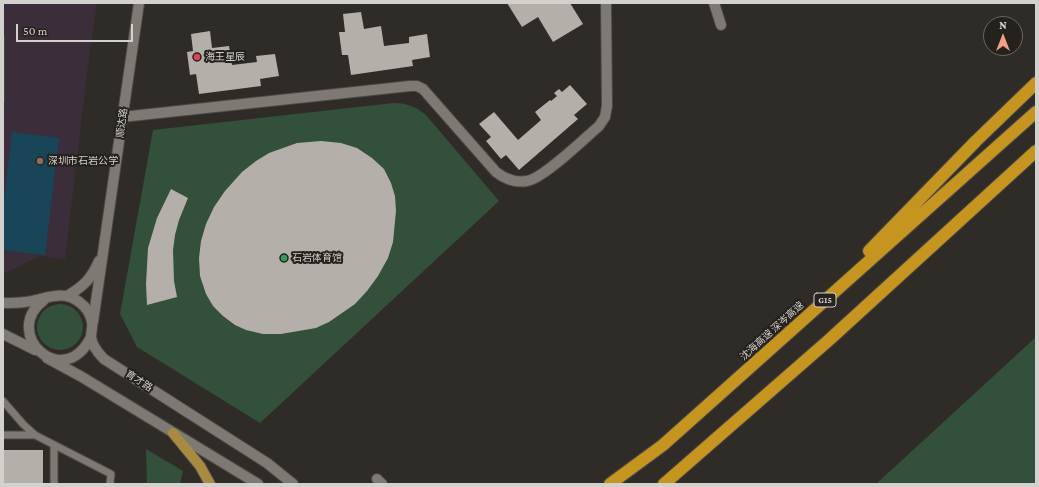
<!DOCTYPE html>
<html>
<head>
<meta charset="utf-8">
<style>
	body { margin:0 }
	#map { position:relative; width:1039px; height:487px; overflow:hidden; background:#2f2b26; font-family:"Crimson Pro",serif }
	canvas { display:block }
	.frame { position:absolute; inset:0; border:4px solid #d3d1ce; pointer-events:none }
	.north { position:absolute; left:983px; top:16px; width:40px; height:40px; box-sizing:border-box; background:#25211d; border:1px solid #6b6764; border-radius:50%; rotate:0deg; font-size:11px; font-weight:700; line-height:16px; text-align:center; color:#d3d1ce }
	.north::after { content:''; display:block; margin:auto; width:14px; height:18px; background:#f39f82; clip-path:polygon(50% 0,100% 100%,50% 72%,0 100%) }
	.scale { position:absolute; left:16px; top:24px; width:117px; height:18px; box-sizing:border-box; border:2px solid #d3d1ce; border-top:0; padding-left:5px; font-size:12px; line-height:14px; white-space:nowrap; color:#d3d1ce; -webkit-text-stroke:3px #25211d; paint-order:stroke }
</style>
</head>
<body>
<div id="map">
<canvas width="1039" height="487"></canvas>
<div class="frame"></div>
<div class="north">N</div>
<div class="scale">50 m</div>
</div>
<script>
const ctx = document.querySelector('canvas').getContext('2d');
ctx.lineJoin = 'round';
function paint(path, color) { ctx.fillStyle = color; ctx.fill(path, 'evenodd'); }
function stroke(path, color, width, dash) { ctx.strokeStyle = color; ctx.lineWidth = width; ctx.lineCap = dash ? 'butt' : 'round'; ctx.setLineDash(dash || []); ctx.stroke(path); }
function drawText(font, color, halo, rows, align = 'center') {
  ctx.font = font + ' "Crimson Pro","Noto Sans SC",serif'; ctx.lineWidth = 4; ctx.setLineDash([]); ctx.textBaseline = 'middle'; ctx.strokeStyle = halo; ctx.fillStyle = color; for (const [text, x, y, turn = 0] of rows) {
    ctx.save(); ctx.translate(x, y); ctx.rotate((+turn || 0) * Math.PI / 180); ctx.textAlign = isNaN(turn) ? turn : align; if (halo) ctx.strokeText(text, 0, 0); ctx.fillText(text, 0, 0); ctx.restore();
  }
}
const education = new Path2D(`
	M3,3H97L88,66L65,259L40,256L3,274Z`);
const green = new Path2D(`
	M3,36H5V102H3Z
	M393,103C406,103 415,106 426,115L499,201L260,423L137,347L120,314L153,130Z
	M37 327a23 23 0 1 1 46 0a23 23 0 1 1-46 0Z
	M1036,337V484H876Z
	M146,449L183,471L180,484H147Z`);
const water = new Path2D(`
	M12,132L59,138L45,255L3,250V209Z`);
const building = new Path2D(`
	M507,3H570L583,24L553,42L538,17L522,27Z
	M361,12L364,29L381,26L384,46L409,43V37L427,34L430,57L412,60L413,66L351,75L348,55H342L339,32H345L343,14Z
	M210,31L212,48L229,46L232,65L257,62L256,56L275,54L279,76L260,79L261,86L199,94L196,74L190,75L187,52L193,51L191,34Z
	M570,85L587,104L574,115L578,119L519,170L506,155L501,159L486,141L491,137L479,124L494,112L518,140L541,120L535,112L550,100L551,101L557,96L554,93L559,89L562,92Z
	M321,141L341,143L357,148L372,158L384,169L391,183L395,196L396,211L393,242L388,258L378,276L367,291L355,304L329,322L316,328L281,334H263L246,330L235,325L223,316L213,306L206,294L200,276L199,258L201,241L206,224L214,207L225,191L242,172L256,161L269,153L297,143Z
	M171,189L188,198L179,220L175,235L173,250L174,281L177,297L147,305L146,284L148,248L157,218Z
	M3,450H43V484H3Z`);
const lane = new Path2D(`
	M3,401L23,424L35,435L111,474L110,484
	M3,435H35
	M54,445V484`);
const street = new Path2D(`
	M714,3L721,25
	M122,117L410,86H417L423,89L496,172C505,179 515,183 527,181C543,179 585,138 599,126L605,117L607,106L606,3
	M377,479L382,484`);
const secondary = new Path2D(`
	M67,296C84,286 91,279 99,261
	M44,300C0,333 63,393 91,337
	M3,303C10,303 18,303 25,302C35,301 45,297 55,296C73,293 89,306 92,322C93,327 91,332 91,337C92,346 98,353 104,359L267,463L293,484
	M93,322L139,3
	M3,334L35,350
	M47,358L82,377L258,484`);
const primary = new Path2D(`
	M173,433L200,466L210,484`);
const highway = new Path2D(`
	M869,251L976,141L1036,83
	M610,484L663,445L1036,112
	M664,484L829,340L1036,151`);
const markers = [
	[197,57,4,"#e0444e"],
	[40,161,4,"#8d6e63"],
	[284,258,4,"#2e9e5b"]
];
const shields = [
	[825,300,22]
];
const shieldNames = [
	["G15",825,300]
];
const poiNames = [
	["海王星辰",205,57],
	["深圳市石岩公学",48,161],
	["石岩体育馆",292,258]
];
const streetNames = [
	["顺达路",122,123,-82],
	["沈海高速 深岑高速",772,331,-42],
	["育才路",139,381,33]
];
paint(education, '#3c2d3a');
paint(green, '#33503a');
paint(water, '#184658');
paint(building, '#b4afa9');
stroke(lane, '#4c4844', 9);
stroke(street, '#4c4844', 12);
stroke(secondary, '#4c4844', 12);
stroke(primary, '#4c4844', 12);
stroke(highway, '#4c4844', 14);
stroke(lane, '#7e7973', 7);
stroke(street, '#7e7973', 10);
stroke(secondary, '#7e7973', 10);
stroke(primary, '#a98a41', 10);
stroke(highway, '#c69520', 12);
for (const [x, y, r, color] of markers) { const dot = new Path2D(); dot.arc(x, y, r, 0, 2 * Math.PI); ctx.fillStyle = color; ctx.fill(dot); stroke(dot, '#25211d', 1.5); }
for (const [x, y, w] of shields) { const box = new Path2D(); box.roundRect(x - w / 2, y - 7, w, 14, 3); ctx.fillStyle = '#25211d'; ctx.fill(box); stroke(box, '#d3d1ce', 1); }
drawText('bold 9px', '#d3d1ce', null, shieldNames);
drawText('10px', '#d3d1ce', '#25211d', poiNames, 'left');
drawText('10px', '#d3d1ce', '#25211d', streetNames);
</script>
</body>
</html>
